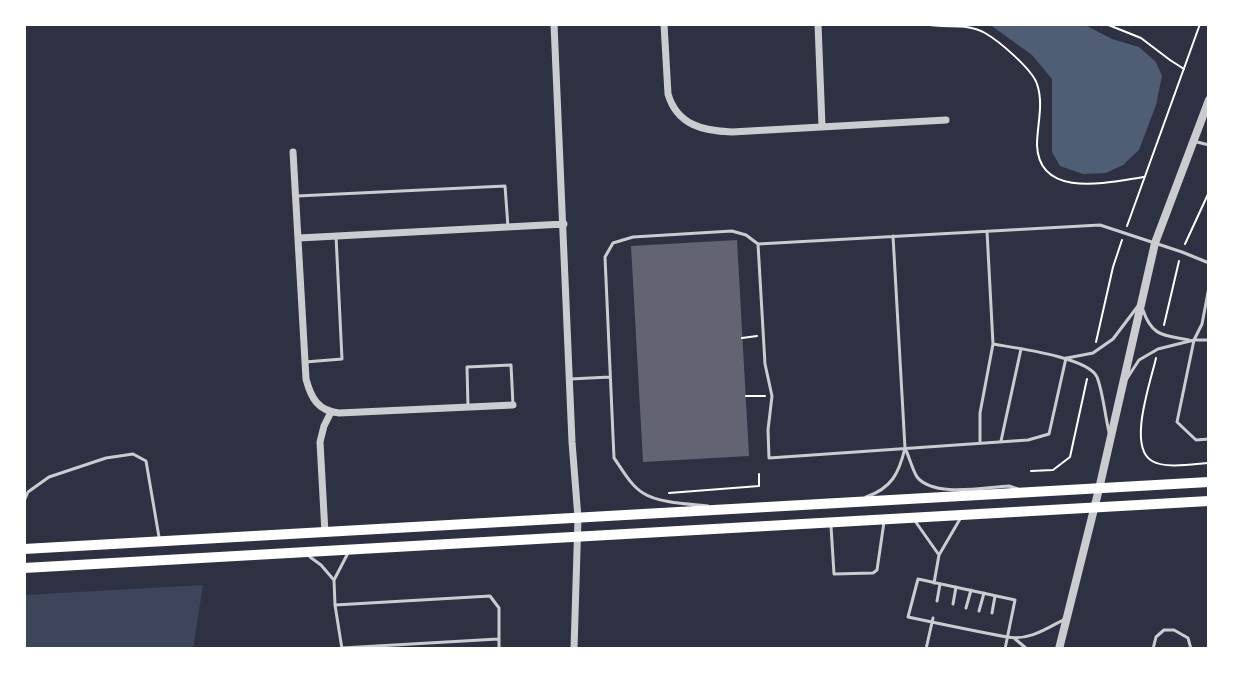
<!DOCTYPE html>
<html>
<head>
<meta charset="utf-8">
<style>
	body { margin:0 }
	#map { position:relative; width:1233px; height:673px; overflow:hidden; background:#2d3142; font-family:"Fira Sans",sans-serif }
	canvas { display:block }
	.frame { position:absolute; inset:0; border:26px solid #fff; pointer-events:none }
</style>
</head>
<body>
<div id="map">
<canvas width="1233" height="673"></canvas>
<div class="frame"></div>
</div>
<script>
const ctx = document.querySelector('canvas').getContext('2d');
ctx.lineJoin = 'round';
function paint(path, color) { ctx.fillStyle = color; ctx.fill(path, 'evenodd'); }
function stroke(path, color, width, dash) { ctx.strokeStyle = color; ctx.lineWidth = width; ctx.lineCap = dash ? 'butt' : 'round'; ctx.setLineDash(dash || []); ctx.stroke(path); }
const green = new Path2D(`
	M203,585L193,649H24V595Z`);
const water = new Path2D(`
	M989,24H1083L1112,39L1139,47L1156,62L1162,76L1156,105L1139,150L1123,165L1106,173L1083,174L1060,166L1052,152V79L1032,55Z`);
const building = new Path2D(`
	M737,240L749,456L643,462L631,246Z`);
const path = new Path2D(`
	M925,24C945,29 967,22 985,33C999,41 1032,69 1037,84C1044,104 1037,125 1037,145C1039,200 1110,182 1144,177
	M1106,24L1141,38L1170,60L1184,69
	M1127,226L1200,24
	M1185,244L1209,192
	M1164,325L1179,261
	M742,338L757,336
	M1096,342L1113,267L1122,240
	M1156,358C1151,381 1127,447 1152,461C1165,469 1194,464 1209,463
	M746,396H765
	M1031,471L1053,470L1070,457L1087,379
	M669,493L759,486V474`);
const service = new Path2D(`
	M1197,142L1209,145
	M297,196L505,186L508,227
	M1143,310C1152,337 1164,335 1189,340
	M1194,340L1202,324L1209,287
	M1209,340H1194L1177,422L1196,440L1209,439
	M993,344C1015,348 1088,357 1097,377C1103,392 1105,416 1109,432
	M1066,358L1049,434L1028,440L769,458L768,430L772,396L765,364L758,244L1100,225L1182,252L1209,263
	M1067,358L1093,353L1113,339L1138,306
	M305,362L342,359L336,236
	M570,379L610,377
	M1126,380L1139,360L1158,349L1194,340
	M468,407L467,367L511,365L513,405
	M1001,441L1021,349
	M980,442V413L993,344L987,231
	M905,448C909,456 912,469 917,477C934,498 985,487 1009,486L1018,489
	M866,497C892,488 899,473 905,448L893,236
	M24,501L28,492L49,477L106,458L133,454L146,461L159,537
	M708,506C689,504 658,503 643,493C630,485 622,469 614,458L605,257L613,243L633,237L732,231L746,235L758,244
	M915,521L939,555L960,519
	M831,526L834,574L873,573L877,570L884,522
	M310,557L321,565L333,579
	M934,583L939,555
	M937,601L940,584
	M953,604L956,587
	M335,605L490,596L499,608V649
	M966,608L971,590
	M979,611L984,593
	M992,613L995,596
	M1014,638L1027,649
	M342,648L498,639
	M342,649L335,605L334,580L348,553
	M926,649L933,618
	M1005,649L1015,600L918,579L908,617C941,624 974,631 1007,637C1028,641 1046,629 1063,620
	M1153,649L1156,637L1164,630H1174L1188,638L1191,649`);
const minor = new Path2D(`
	M554,24L572,442L578,518L574,649
	M664,24L668,94C677,125 703,131 732,132L946,120
	M818,24L822,126
	M293,152L306,379C311,398 318,411 339,413L513,405
	M299,238L564,224
	M325,533L320,442L324,426L331,412`);
const tertiary = new Path2D(`
	M1059,649L1099,489L1155,243L1209,100`);
const primary = new Path2D(`
	M24,549L1209,482
	M24,568L1209,501`);
paint(green, '#3c4559');
paint(water, '#4f5d75');
paint(building, '#626471');
stroke(path, '#fff', 2);
stroke(service, '#caccd0', 3);
stroke(minor, '#caccd0', 7);
stroke(tertiary, '#caccd0', 8);
stroke(primary, '#fff', 10);
</script>
</body>
</html>
